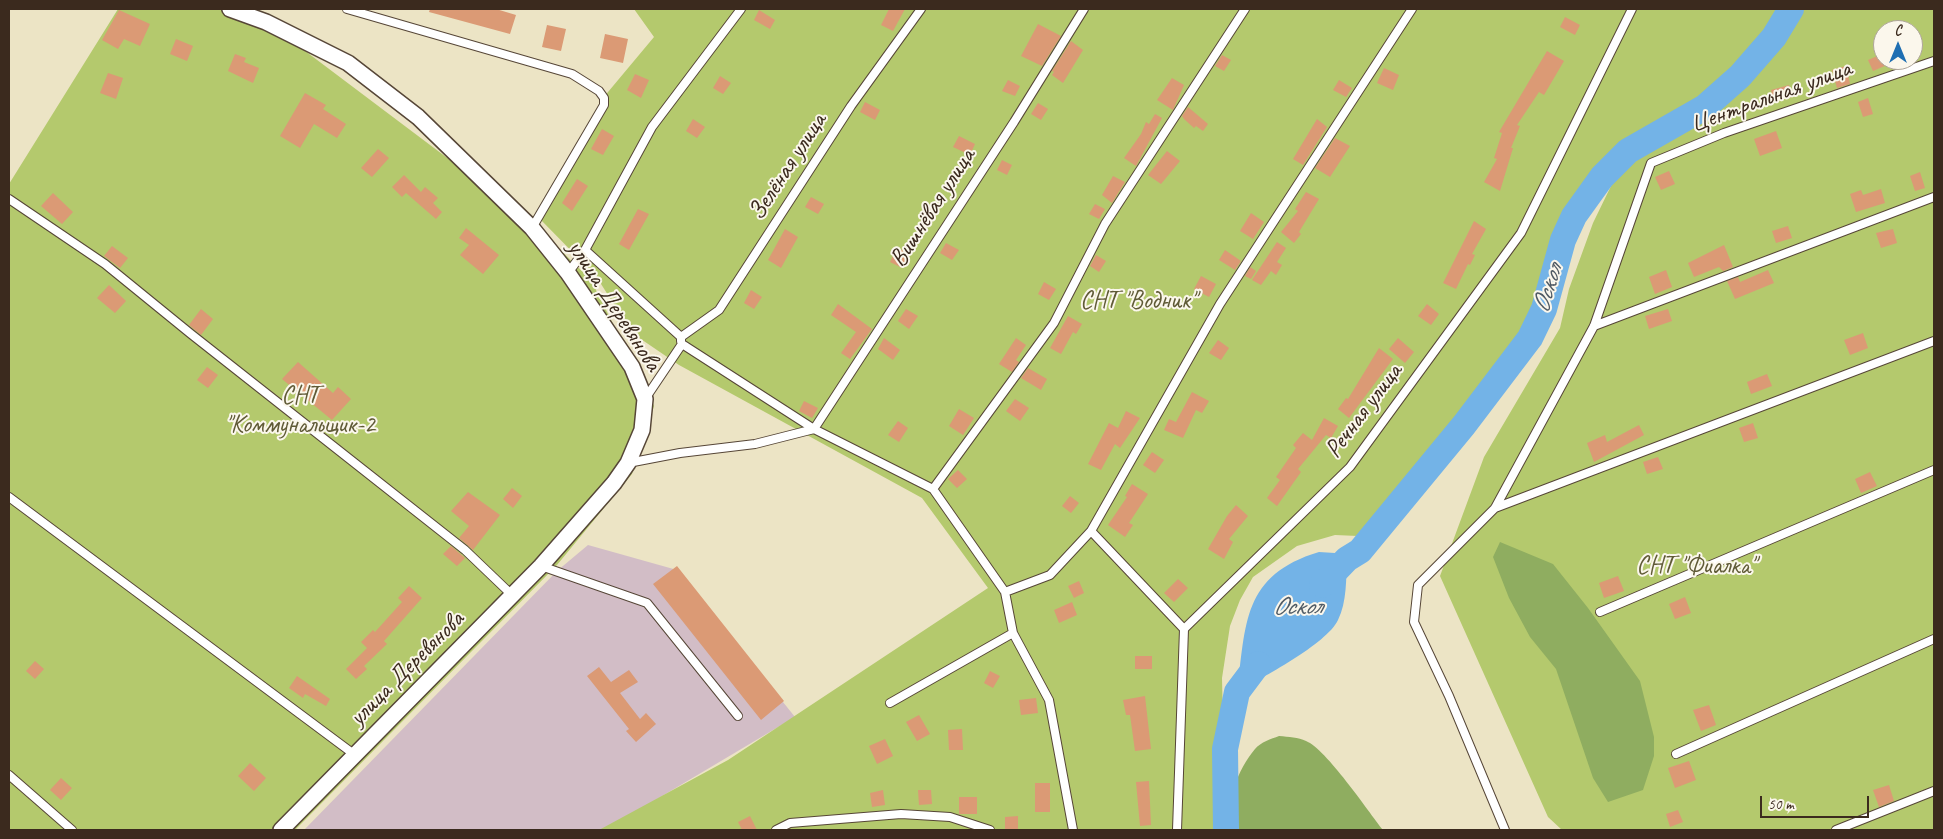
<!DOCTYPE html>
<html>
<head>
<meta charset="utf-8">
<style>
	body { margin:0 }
	#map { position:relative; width:1943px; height:839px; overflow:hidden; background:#ece4c5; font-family:Caveat,sans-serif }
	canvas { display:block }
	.frame { position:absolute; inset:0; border:10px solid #3b2a1e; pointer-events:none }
	.north { position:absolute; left:1873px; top:20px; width:50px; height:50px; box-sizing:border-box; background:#fbf7ec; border:1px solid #aea59a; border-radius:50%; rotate:0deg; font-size:14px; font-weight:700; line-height:20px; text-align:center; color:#3b2a1e }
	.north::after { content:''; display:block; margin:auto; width:18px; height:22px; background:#1f6fb2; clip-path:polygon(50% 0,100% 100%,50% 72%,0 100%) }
	.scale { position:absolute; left:1760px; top:796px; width:109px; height:22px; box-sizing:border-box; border:2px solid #3b2a1e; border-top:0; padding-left:6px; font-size:15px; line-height:18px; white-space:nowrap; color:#3b2a1e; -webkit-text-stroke:4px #fbf7ec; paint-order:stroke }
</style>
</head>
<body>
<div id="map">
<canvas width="1943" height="839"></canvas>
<div class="frame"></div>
<div class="north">С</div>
<div class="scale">50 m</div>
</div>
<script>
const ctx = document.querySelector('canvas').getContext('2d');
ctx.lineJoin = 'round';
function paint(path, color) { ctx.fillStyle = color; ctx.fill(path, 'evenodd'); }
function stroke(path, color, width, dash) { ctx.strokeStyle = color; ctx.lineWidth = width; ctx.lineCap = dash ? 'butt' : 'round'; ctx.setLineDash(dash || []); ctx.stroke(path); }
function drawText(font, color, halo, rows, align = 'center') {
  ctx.font = font + ' Caveat,sans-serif'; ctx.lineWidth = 4; ctx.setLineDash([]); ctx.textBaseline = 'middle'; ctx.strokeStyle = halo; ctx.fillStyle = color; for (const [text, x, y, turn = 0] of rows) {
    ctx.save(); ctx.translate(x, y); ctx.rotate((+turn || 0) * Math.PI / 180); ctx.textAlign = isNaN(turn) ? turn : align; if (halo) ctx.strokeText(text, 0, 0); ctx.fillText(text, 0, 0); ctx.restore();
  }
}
const industrial = new Path2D(`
	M588,545L677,570L795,717L605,830H304L557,571Z`);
const green = new Path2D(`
	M118,9H220L272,26L531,221L591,280L654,406L632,474L557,565L295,830H9V184Z
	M634,9H1778L1765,31L1733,69L1700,97L1672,116L1621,141L1596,170L1567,209L1523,333L1457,421L1358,536L1335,535L1297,546L1253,577L1240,600L1230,626L1222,678L1223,721L1214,747L1213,766L1215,830H599L728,760L988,588L922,498L679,365L632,333L596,276L541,220L603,98L654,37Z
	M1791,9H1934V830H1562L1548,817L1440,576L1484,457L1560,328L1569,289L1593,223L1628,151L1705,107L1740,76L1774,37ZM1883,30H1913V60H1883Z`);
const forest = new Path2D(`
	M1500,542L1553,564L1588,608L1640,681L1654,737V756L1643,790L1608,802L1593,778L1556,669L1530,637L1509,598L1493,557Z
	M1279,736C1289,737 1298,737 1306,741C1326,749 1368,811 1383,830H1231C1224,805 1238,769 1255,749C1261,742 1271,739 1279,736Z`);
const water = new Path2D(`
	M1319,552L1335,553L1347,559C1346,579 1347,602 1338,620C1327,644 1261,678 1237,692C1246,624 1242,575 1319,552Z`);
const river = new Path2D(`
	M1322,585L1347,559L1360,551L1464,425L1530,338L1544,309L1563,240L1574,216L1602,177L1628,151L1705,107L1740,76L1774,37L1791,9
	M1226,830L1225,749L1237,692L1258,664`);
const building = new Path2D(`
	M430,9H496L516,15L510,34L429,12Z
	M889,9H905L893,31L881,25Z
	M119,10L150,24L140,46L124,39L118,49L102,40Z
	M759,10L775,20L770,29L754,20Z
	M1565,17L1580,25L1575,35L1560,27Z
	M1038,24L1061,36L1042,66L1021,56Z
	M547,25L566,29L561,51L542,47Z
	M605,34L628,39L623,63L600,58Z
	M176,39L193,46L187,61L170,54Z
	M1071,41L1083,50L1063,83L1052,75L1054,72L1052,71Z
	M1547,51L1564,61L1544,95L1539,92L1517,125L1520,126L1511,148H1513L1500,191L1484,182L1497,159L1494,158L1502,133L1499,132Z
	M235,54L246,58L244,62L259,68L253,83L228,71Z
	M1882,54L1887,65L1873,71L1868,60Z
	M1222,55L1231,60L1224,71L1215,66Z
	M1846,66L1850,84L1837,88L1832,70Z
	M1384,68L1399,75L1393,90L1377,83Z
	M108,73L123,78L116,99L100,93Z
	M635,74L649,80L641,98L627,90Z
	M720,76L731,83L723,94L713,88Z
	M1172,78L1184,85L1173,110L1157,100Z
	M1008,80L1020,86L1015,96L1002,91Z
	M1339,80L1352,88L1346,97L1333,90Z
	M1789,85L1792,97L1774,102L1771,90Z
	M305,93L326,105L323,109L346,124L337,138L314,124L300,148L280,136Z
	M1868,98L1873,114L1863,117L1858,102Z
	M865,102L880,110L875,120L860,112Z
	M1038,103L1048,109L1041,120L1031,114Z
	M1188,107L1208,124L1203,131L1196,126L1194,128L1184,119L1182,116Z
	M1155,114L1162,118L1136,166L1124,158L1141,134L1146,122L1149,124Z
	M693,119L705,127L697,138L686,131Z
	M1317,119L1327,127L1303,165L1293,159Z
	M602,129L614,136L603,155L591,149Z
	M1776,131L1782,148L1760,156L1754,139Z
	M959,136L975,144L970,155L953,147Z
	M1335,138L1350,146L1330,177L1315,168Z
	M378,149L389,158L372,177L361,168Z
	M1167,151L1180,161L1161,184L1148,175Z
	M1002,160L1012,165L1007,175L997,170Z
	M1669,171L1675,184L1661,190L1655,177Z
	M1920,172L1925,188L1915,191L1910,176Z
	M404,175L421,192L425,187L438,198L433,203L442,212L436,219L406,193L402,197L392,187Z
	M1113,176L1125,182L1112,203L1102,195Z
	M577,179L588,186L572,211L562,203Z
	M1881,189L1885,203L1856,212L1850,194L1861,190L1863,195Z
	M1306,192L1319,199L1299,232L1301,234L1294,243L1281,232L1298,211L1295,209Z
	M53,193L73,212L62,224L41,206Z
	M811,197L824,204L818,214L805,207Z
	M927,204L938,212L932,222L920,214Z
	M1095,204L1105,209L1099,219L1089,214Z
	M638,209L649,214L629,250L619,244Z
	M1251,213L1264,222L1253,239L1240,231Z
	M1474,221L1486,229L1472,254L1475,255L1470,265L1468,264L1456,289L1443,283Z
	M1788,226L1792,238L1776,243L1772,231Z
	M466,228L499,255L483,274L460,255L469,245L459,238Z
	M785,229L798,237L781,268L768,260Z
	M1893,229L1897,243L1881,248L1876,233Z
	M1277,242L1286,248L1277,262L1282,265L1276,275L1271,271L1261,285L1252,280Z
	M946,243L959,250L952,260L940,253Z
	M1724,245L1733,267L1723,271L1719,267L1694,277L1688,263Z
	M112,246L128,258L120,268L104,256Z
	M897,248L909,253L902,268L890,262Z
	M1225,250L1241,261L1235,270L1219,260Z
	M1096,255L1106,261L1099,272L1090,266Z
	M1250,267L1256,271L1251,279L1245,276Z
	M1666,270L1672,287L1655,294L1649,277Z
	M1768,270L1774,283L1735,299L1727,281L1738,277L1740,282Z
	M1201,276L1216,284L1209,297L1194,289Z
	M1044,282L1056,289L1049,300L1038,294Z
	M109,285L126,301L115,313L97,298Z
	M751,290L762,297L754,309L744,303Z
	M838,304L872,329L850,359L841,353L856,332L831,315Z
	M1427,304L1439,314L1431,325L1418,316Z
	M201,309L213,319L201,335L189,325Z
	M906,309L918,316L909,329L898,321Z
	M1668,309L1672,321L1649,329L1645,316Z
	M1068,316L1082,324L1076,334L1073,332L1061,354L1050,348Z
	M1863,333L1868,348L1850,355L1844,340Z
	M884,338L900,350L893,360L878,349Z
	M1016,338L1026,345L1016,360L1019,362L1012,372L999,364Z
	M1398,338L1414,352L1405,363L1389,349Z
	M1218,340L1229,348L1221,360L1209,353Z
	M1379,348L1393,359L1349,418L1338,409L1346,398L1348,399Z
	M298,362L333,393L338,387L351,399L332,420L282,379Z
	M207,367L218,375L208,388L197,380Z
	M1028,368L1047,379L1041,390L1021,378Z
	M1767,374L1772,386L1751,394L1747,382Z
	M1192,392L1209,401L1202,413L1196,410L1183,438L1164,430L1169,419L1176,422Z
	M1015,399L1029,408L1020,421L1006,411Z
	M804,401L818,408L812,418L799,411Z
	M959,409L974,418L963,435L949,426Z
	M1126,411L1140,418L1120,448L1115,444L1101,470L1088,464L1109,423L1118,428Z
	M1324,418L1338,426L1331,438L1326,435L1298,469L1301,472L1277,506L1267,498L1280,480L1276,477L1296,448L1293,445L1303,433L1312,440Z
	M898,421L908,428L899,442L888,435Z
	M1753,423L1758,438L1744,442L1739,428Z
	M1639,425L1644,435L1594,462L1587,443L1605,435L1607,442Z
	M1152,452L1164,460L1155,473L1143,465Z
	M1658,457L1663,469L1647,474L1643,462Z
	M958,470L967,479L957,488L948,479Z
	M1870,472L1877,486L1861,493L1855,479Z
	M1132,484L1148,494L1129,523L1133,525L1125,537L1108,525L1127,497L1125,496Z
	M512,488L522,496L513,508L503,499Z
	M468,492L500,515L473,550L459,538L469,526L451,511Z
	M1070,496L1079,503L1071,513L1062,506Z
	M1236,505L1248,516L1229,539L1233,542L1224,559L1208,549L1227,516Z
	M451,546L465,558L457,566L443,554Z
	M677,566L784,701L761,720L653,584Z
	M1618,576L1624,591L1604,598L1599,583Z
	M1178,579L1188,588L1174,602L1164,593Z
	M1079,581L1084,593L1074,598L1068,586Z
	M409,586L422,598L384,641L387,644L364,666L367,669L356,679L346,669L367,648L361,642L373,630L375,632L402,602L398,598Z
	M1685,597L1691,613L1675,619L1669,604Z
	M1072,602L1077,615L1059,623L1054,610Z
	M1135,656H1152V669H1135Z
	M35,661L44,669L35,679L26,671Z
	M599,667L611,682L629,670L638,682L620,693L640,719L646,713L656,724L636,742L626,731L629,729L587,676Z
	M990,671L1000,676L993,688L984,683Z
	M297,676L330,699L326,706L305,694L303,698L289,688Z
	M1145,696L1151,749L1135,751L1130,715H1126L1123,700Z
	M1036,698L1038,713L1021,715L1019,700Z
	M1709,705L1716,725L1701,731L1693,710Z
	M919,715L930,734L917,741L906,722Z
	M962,729L963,750H949L948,730Z
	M885,739L893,756L877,764L869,746Z
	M1689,761L1696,780L1675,788L1668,768Z
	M250,763L266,778L254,791L238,776Z
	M61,778L72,788L61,800L50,790Z
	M1149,781L1151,825L1140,826L1136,782Z
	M1035,783H1050V812H1035Z
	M1889,785L1894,801L1879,807L1873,790Z
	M883,790L885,805L872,807L870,793Z
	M918,790H931L932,804L919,805Z
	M959,797H977V814H959Z
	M1678,810L1683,822L1670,827L1666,814Z
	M750,816L757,830H742L738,822Z
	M1018,816V830H1005V817Z`);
const lane = new Path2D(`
	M347,9L572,74L599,91L604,98V105L532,228
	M9,199L105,264L191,334L465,550L512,595
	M585,250L681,337V341
	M568,273L585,250L652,127L741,9
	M1594,326L1934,197
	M681,337L719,310L851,106L921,9
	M645,399L682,344L814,429L1014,122L1084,9
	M628,463L680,453L755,444L814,429L933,489L1005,592L1013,633L1049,700L1073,830
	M933,489L1054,323L1105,224L1245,9
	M9,497L355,755
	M1495,508L1934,341
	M1091,531L1184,629
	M541,566L647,603L738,716
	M1005,592L1050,575L1091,531L1220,304L1412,9
	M1600,612L1934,470
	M890,703L1013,633
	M1676,754L1934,639
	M9,775L72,830
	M776,830L790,823L901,814L950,817L990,830
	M1177,830L1184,629L1350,467L1521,233L1632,9
	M1505,830L1449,696L1414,622L1418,585L1495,508L1594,326L1651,163L1724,133L1934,61
	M1836,830L1934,791`);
const street = new Path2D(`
	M230,9L266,22L348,63L418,117L532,228L568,273L632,367L645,399L642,430L628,463L614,483L541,566L281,830`);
const streetNames = [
	["Центральная улица",1771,97,-20],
	["Зелёная улица",788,167,-57],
	["Вишнёвая улица",933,208,-57],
	["улица Деревянова",614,306,57],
	["Речная улица",1364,411,-53],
	["улица Деревянова",407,669,-45]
];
const parkNames = [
	["СНТ \"Водник\"",1138,301],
	["СНТ",300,396],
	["\"Коммунальщик-2",300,425],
	["СНТ \"Фиалка\"",1696,566]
];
const waterNames = [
	["Оскол",1548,289,-72],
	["Оскол",1297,607]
];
paint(industrial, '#d2bdc6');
paint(green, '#b4c96d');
paint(forest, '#8fad60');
paint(water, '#73b3e7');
stroke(river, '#73b3e7', 26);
paint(building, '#db9a75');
stroke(lane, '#564637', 10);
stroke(street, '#564637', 18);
stroke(lane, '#fff', 8);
stroke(street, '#fff', 15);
drawText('25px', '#3b2a1e', '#fbf7ec', streetNames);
drawText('25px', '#5f5a36', '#fbf7ec', parkNames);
drawText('italic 26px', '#4f5a64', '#fbf7ec', waterNames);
</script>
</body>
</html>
